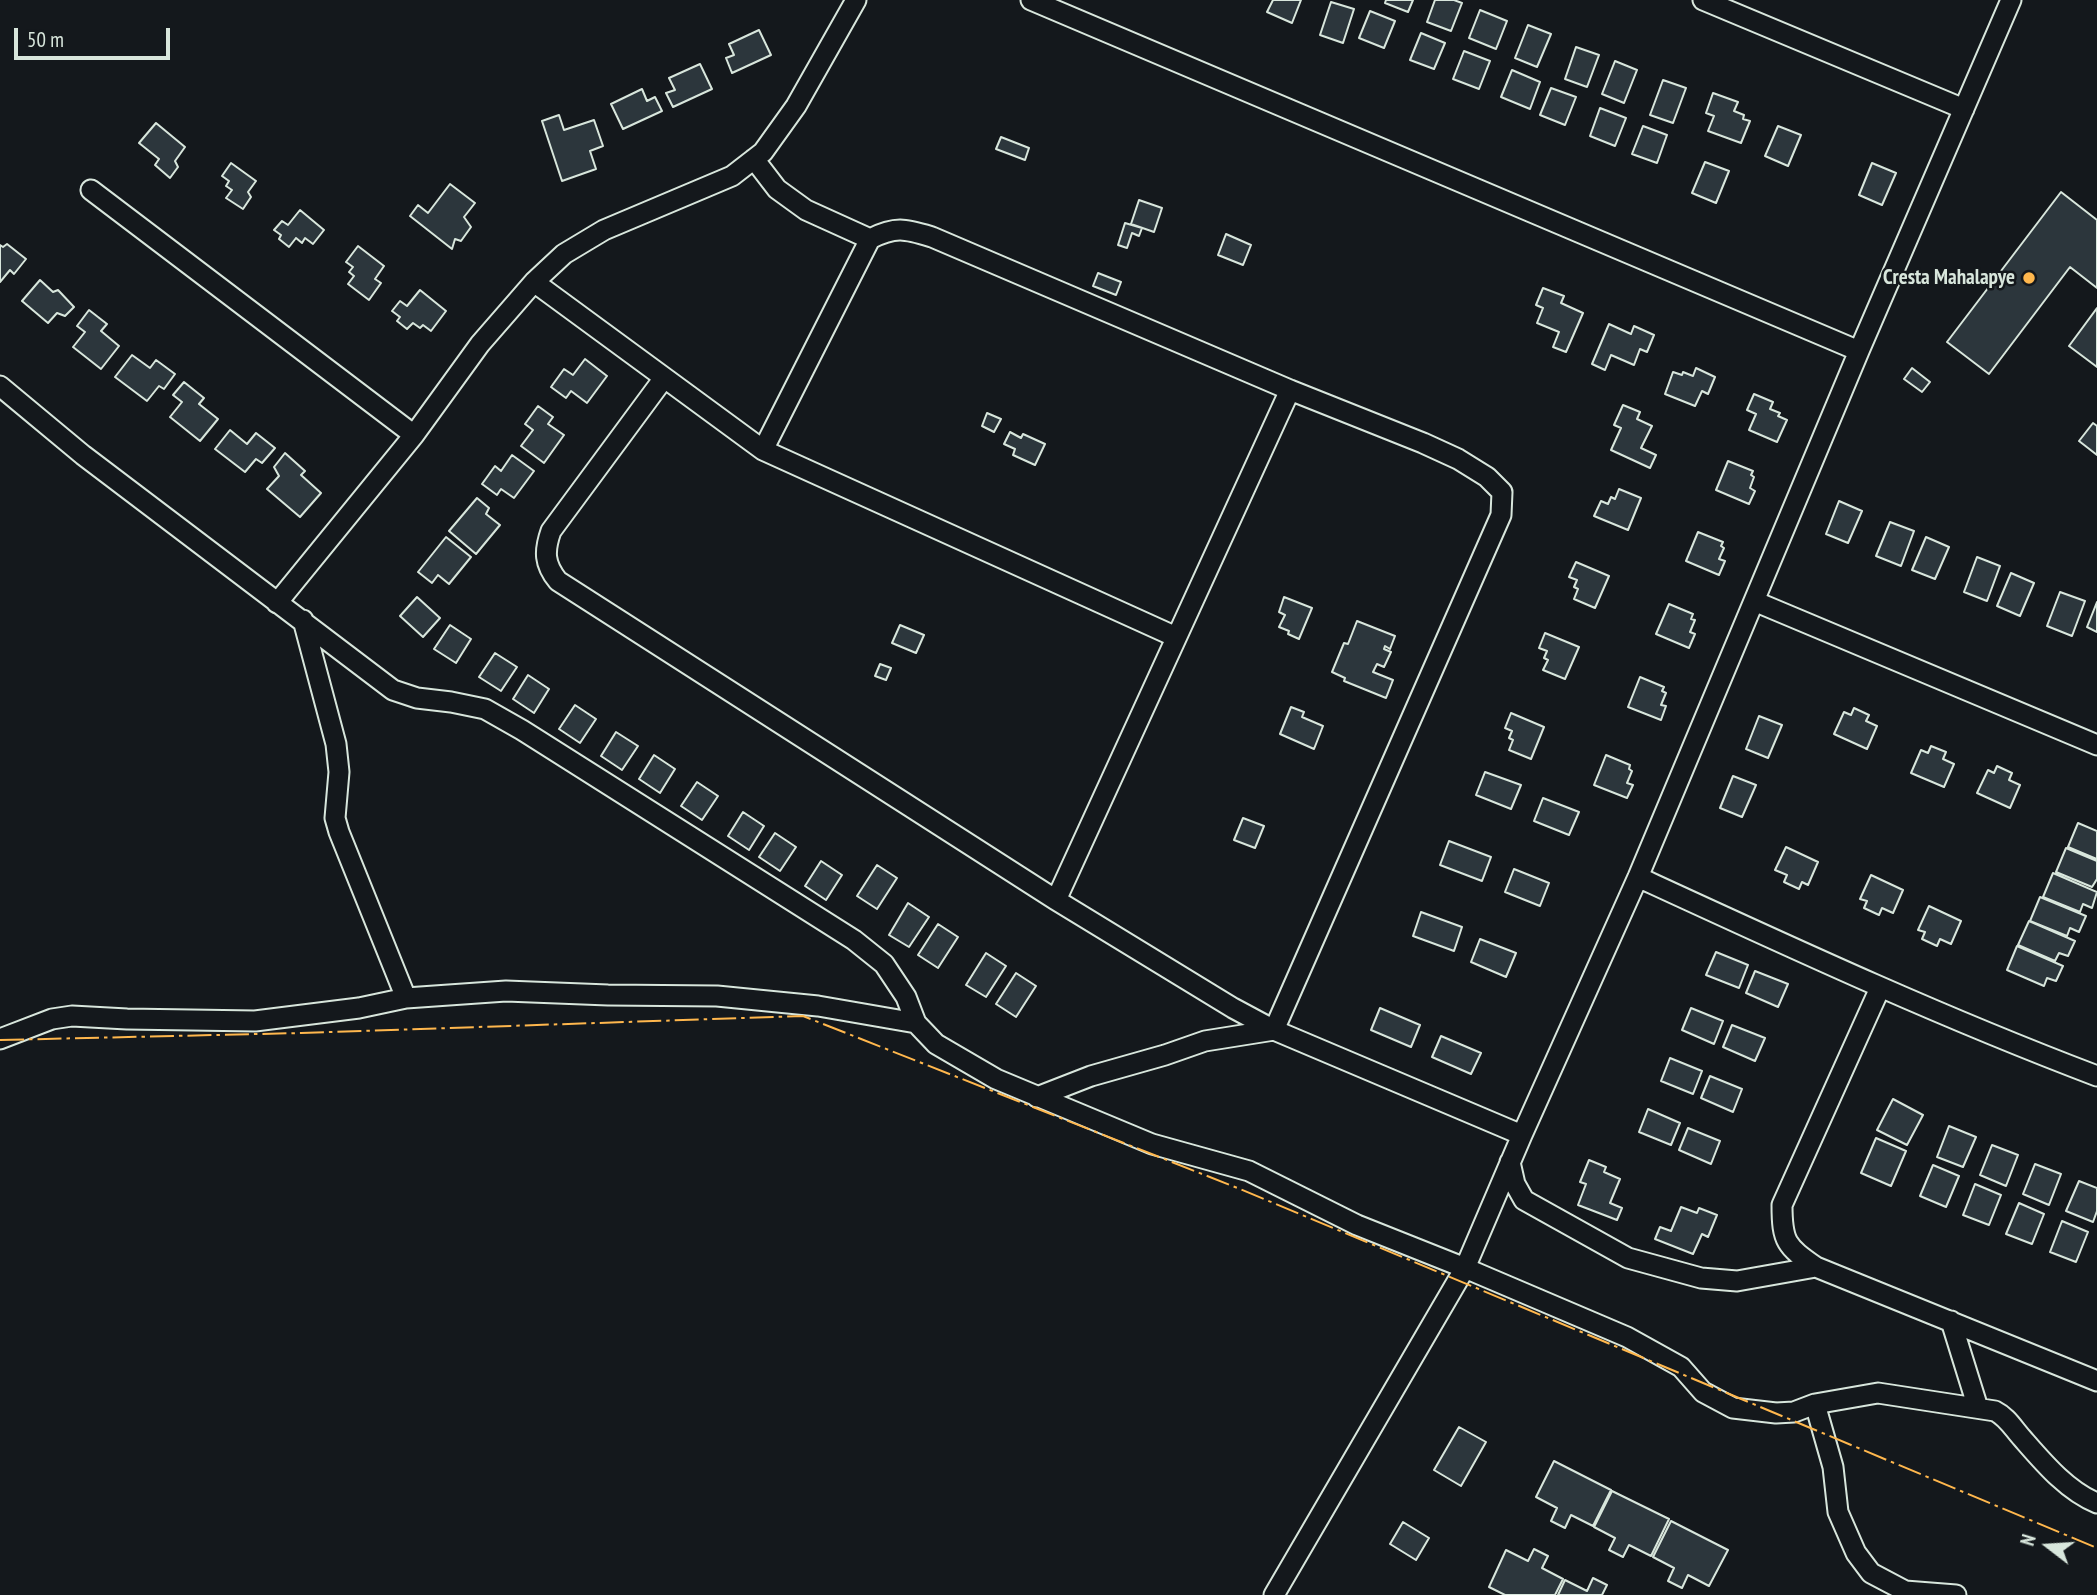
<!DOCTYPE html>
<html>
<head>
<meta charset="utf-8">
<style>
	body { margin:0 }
	#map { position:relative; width:2097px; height:1595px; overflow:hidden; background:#14181c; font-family:"PT Sans Narrow",sans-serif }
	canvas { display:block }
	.north { position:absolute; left:2013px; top:1511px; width:70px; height:70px; -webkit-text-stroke:5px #14181c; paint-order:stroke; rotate:287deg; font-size:19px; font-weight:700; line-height:28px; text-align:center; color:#d8e6dc }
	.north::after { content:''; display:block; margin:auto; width:24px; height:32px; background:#d8e6dc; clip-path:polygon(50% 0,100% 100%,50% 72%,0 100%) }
	.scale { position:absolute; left:14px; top:28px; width:156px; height:32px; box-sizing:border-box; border:4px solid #d8e6dc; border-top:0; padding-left:9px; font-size:21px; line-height:24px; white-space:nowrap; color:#d8e6dc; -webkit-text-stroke:5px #14181c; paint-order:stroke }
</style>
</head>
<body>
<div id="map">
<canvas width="2097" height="1595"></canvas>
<div class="north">N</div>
<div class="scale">50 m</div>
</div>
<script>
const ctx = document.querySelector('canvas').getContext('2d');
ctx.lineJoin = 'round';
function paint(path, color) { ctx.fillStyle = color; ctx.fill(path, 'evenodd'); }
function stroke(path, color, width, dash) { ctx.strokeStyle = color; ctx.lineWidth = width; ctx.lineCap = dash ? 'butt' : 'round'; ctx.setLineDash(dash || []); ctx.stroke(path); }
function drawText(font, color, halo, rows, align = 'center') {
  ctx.font = font + ' "PT Sans Narrow",sans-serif'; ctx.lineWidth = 5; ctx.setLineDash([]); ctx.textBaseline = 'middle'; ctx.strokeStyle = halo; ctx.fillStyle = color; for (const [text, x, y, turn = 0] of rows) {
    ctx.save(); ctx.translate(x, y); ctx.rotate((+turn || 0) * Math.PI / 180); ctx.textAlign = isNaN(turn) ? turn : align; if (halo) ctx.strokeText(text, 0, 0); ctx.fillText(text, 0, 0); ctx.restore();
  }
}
const building = new Path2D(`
	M1273,0H1301L1292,23L1267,12Z
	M1386,0H1413L1408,12L1385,3Z
	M1435,0H1454L1462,3L1451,31L1427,22Z
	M1331,2L1354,9L1343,43L1320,35Z
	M1480,10L1507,21L1496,49L1469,38Z
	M1370,11L1395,21L1384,48L1359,38Z
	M1528,25L1551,34L1537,67L1515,58Z
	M759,30L771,55L732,73L726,58L734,55L729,44Z
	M1421,33L1445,43L1434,69L1410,60Z
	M1576,47L1599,55L1587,87L1565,79Z
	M1464,51L1490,61L1479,89L1453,79Z
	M1615,61L1637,70L1624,103L1602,94Z
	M700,64L712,89L673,107L666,93L675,90L669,78Z
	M1512,70L1540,82L1530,109L1501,97Z
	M1663,80L1686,88L1673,123L1650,115Z
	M1551,88L1576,97L1565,125L1540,115Z
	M642,89L647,101L655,97L662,111L623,129L611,104Z
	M1713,93L1738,102L1734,111L1744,115L1743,119L1750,121L1741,143L1708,131L1714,116L1706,113Z
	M1600,108L1626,118L1615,146L1590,136Z
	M559,115L564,130L594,120L603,146L590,151L596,169L562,181L542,121Z
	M156,123L185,147L175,161L178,167L170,178L155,165L159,159L139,143Z
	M1643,126L1667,135L1657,163L1632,154Z
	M1778,126L1801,135L1788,166L1765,156Z
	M1001,137L1029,148L1025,160L996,149Z
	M1705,162L1729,171L1716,203L1692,193Z
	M231,163L256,181L248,192L251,197L243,209L226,198L232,190L226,186L229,181L222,176Z
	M1872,163L1896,173L1882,205L1859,195Z
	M450,184L475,203L464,217L471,227L461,241L455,239L452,249L410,216L418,205L428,213Z
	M2061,192L2097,220V288L2070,267L1989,374L1947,342Z
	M1139,200L1162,208L1154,232L1131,224Z
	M300,210L324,230L313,244L305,238L302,243L296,238L289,247L279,239L281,235L274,230L282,221L288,225Z
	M1125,223L1142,228L1139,236L1132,233L1127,248L1118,245Z
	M1226,234L1251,245L1243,265L1218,255Z
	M7,244L26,259L14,274L10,270L0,282V245L3,247Z
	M358,246L384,266L375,279L381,283L369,300L348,284L354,276L349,272L353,267L346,262Z
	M1098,273L1121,282L1116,295L1093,286Z
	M40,280L53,292L58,290L74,307L65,316L57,313L48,323L22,301Z
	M1543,288L1564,296L1561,303L1583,313L1566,352L1553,347L1559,332L1537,323L1543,308L1536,305Z
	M420,290L446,311L431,331L423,325L420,328L413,323L407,329L397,321L400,317L392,311L400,301L407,306Z
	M2097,308V367L2069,346Z
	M89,310L107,324L101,331L119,346L101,369L73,347L85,332L77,326Z
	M1609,324L1631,334L1634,326L1654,335L1647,352L1640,349L1634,365L1611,355L1605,370L1592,364Z
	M132,355L150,368L156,360L175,374L164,389L159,386L147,401L115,377Z
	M585,359L607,376L587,403L571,391L566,398L551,387L564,369L573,375Z
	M1696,368L1715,377L1708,394L1702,391L1695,406L1665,394L1673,372L1682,375L1683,372L1693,376Z
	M1912,368L1930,382L1922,392L1904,379Z
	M184,382L204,398L199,404L218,419L200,441L170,417L182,402L173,395Z
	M1754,394L1773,402L1770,409L1780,413L1778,416L1787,420L1777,442L1749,430L1756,414L1747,410Z
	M1623,405L1640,412L1637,419L1652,426L1641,448L1656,455L1650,468L1611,450L1621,428L1614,425Z
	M538,406L553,417L548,424L564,435L544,463L521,446L533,430L525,424Z
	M987,413L1001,419L994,432L982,426Z
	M2093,423L2097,426V455L2079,441Z
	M230,430L247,444L256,433L275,448L262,463L256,459L245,472L215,449Z
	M1010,432L1021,438L1023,434L1045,444L1035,465L1013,455L1015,449L1004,444Z
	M285,453L305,471L301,475L321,493L300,517L267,489L279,476L274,467Z
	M512,455L534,471L514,498L501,489L497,495L482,484L495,466L501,471Z
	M1728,461L1753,471L1751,475L1754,477L1750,488L1755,491L1749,504L1716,490Z
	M1619,489L1641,498L1628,530L1594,516L1601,501L1608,504L1611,497L1615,499Z
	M477,498L489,508L486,514L500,525L476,554L449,531Z
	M1839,501L1862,511L1848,543L1826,534Z
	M1890,522L1914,531L1901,566L1876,556Z
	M1698,532L1723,542L1721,546L1724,548L1719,559L1725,561L1719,575L1686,561Z
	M446,537L471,557L449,584L438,575L432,583L418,572Z
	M1926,537L1949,547L1935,579L1912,570Z
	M1977,557L2000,566L1987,601L1964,592Z
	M1576,562L1609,576L1595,608L1574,599L1578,589L1574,587L1577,580L1569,577Z
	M2011,573L2034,583L2020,616L1997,606Z
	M2060,592L2085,601L2072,636L2047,626Z
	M417,597L440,618L423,637L400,616Z
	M1284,597L1312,608L1299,639L1288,634L1289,631L1279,627L1285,615L1279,612Z
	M2097,602V632L2087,627Z
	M1669,604L1693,614L1691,619L1695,620L1690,632L1695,634L1689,648L1656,634Z
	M1357,621L1395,636L1390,649L1385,646L1384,649L1391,652L1384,667L1377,664L1373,672L1393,680L1386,698L1344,681L1345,678L1332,672L1344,643L1348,644Z
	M450,625L471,639L456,663L434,649Z
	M900,625L924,635L916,653L892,643Z
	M1545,633L1579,647L1565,679L1543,670L1548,660L1544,658L1547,651L1539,648Z
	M495,653L517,667L501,691L479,677Z
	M880,664L891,668L886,680L875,676Z
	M528,675L549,689L534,713L513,699Z
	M1640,677L1664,687L1662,691L1666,693L1661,705L1666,706L1661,720L1628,707Z
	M575,705L596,719L580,743L559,729Z
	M1291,707L1304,712L1302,717L1323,726L1314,749L1280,734Z
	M1854,708L1869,715L1866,721L1877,726L1867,749L1834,734L1844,712L1851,715Z
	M1511,713L1544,727L1531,759L1509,750L1513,740L1509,738L1512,731L1505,728Z
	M1759,716L1782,725L1768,758L1746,749Z
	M616,732L638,746L622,770L601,756Z
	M1931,746L1946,752L1943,759L1954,764L1944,787L1911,773L1921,750L1928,753Z
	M654,755L675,769L660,793L639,779Z
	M1606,755L1630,765L1629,769L1632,771L1627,783L1633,785L1627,798L1594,785Z
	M1997,766L2012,773L2009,780L2020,785L2010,808L1977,793L1988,770L1994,773Z
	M1485,772L1521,785L1511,809L1476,795Z
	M1733,776L1756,785L1742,817L1720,808Z
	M697,782L718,796L702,820L681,806Z
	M1543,798L1579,812L1569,835L1534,821Z
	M743,812L764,826L749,850L728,836Z
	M1243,818L1264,826L1255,848L1234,840Z
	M2078,823L2097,831V859L2068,847Z
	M775,833L796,847L780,871L759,857Z
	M1449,841L1491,857L1482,881L1440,865Z
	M1786,847L1818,862L1808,885L1802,882L1799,889L1784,882L1787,875L1775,870Z
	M2066,848L2097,861V879L2092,887L2056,872Z
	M821,861L842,875L826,900L805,886Z
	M877,865L897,878L877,909L857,896Z
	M1514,869L1549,883L1540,906L1505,892Z
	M2053,873L2097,892L2092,908L2083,904L2080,912L2043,897Z
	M1871,875L1903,890L1893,913L1882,908L1879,915L1864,908L1867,901L1860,899Z
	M2040,897L2086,916L2079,932L2070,928L2067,936L2030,921Z
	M908,903L929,917L909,947L889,935Z
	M1929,906L1961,921L1951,944L1940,939L1937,946L1922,939L1925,932L1918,930Z
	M1421,912L1462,927L1454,951L1413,936Z
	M2029,921L2075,941L2068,956L2059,953L2055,961L2018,945Z
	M938,924L958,937L938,968L918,955Z
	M1480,939L1516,953L1506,977L1471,962Z
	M2017,946L2063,966L2056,981L2047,978L2044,986L2007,970Z
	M1716,952L1748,965L1739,988L1706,975Z
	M986,953L1006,966L986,997L966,985Z
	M1755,971L1788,984L1778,1007L1746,993Z
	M1016,973L1036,986L1016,1017L996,1004Z
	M1380,1008L1420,1025L1411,1047L1371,1030Z
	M1691,1008L1723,1021L1714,1044L1682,1030Z
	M1732,1025L1765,1038L1755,1061L1723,1047Z
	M1441,1036L1481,1053L1471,1074L1432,1057Z
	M1670,1058L1702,1071L1693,1094L1661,1081Z
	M1710,1076L1742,1089L1733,1112L1701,1098Z
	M1893,1099L1923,1115L1907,1145L1877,1130Z
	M1648,1109L1680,1123L1671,1145L1639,1132Z
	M1949,1126L1976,1137L1963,1167L1937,1157Z
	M1688,1128L1720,1141L1711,1164L1679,1150Z
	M1876,1138L1906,1151L1891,1186L1861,1173Z
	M1992,1145L2018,1155L2006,1186L1980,1175Z
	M1589,1160L1606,1167L1604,1172L1620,1179L1610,1203L1622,1208L1617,1220L1578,1205L1586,1184L1580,1182Z
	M2035,1164L2061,1174L2049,1205L2023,1194Z
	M1933,1165L1959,1176L1946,1207L1920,1196Z
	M2079,1181L2097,1188V1211L2093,1222L2066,1211Z
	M1975,1184L2001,1195L1989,1225L1963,1215Z
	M2019,1203L2044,1214L2032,1244L2006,1234Z
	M1681,1207L1697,1213L1699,1208L1717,1215L1708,1237L1702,1234L1693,1254L1655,1239L1660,1227L1671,1231Z
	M2062,1221L2088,1232L2076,1262L2050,1252Z
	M1459,1427L1486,1442L1461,1486L1434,1470Z
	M1554,1461L1611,1490L1593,1526L1571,1515L1565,1528L1551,1521L1557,1508L1536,1497Z
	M1612,1491L1669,1519L1651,1556L1629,1545L1623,1557L1609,1550L1615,1538L1594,1527Z
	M1671,1521L1728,1550L1709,1586L1688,1575L1682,1588L1668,1581L1674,1568L1653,1557Z
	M1403,1522L1429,1538L1416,1560L1390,1544Z
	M1534,1549L1548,1556L1542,1568L1563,1579L1555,1595H1505L1489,1587L1506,1550L1528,1561Z
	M1593,1578L1607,1585L1602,1595H1558L1565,1580L1587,1591Z`);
const street = new Path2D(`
	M1031,0L1859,351
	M1703,0L1964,109
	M754,159L777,189L806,210L870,239
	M91,190L414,435
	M534,282L763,450L1176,637
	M664,378L551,531C544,551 544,564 558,581L1056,900L1233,1008L1274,1030L1522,1135
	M0,386L83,455L393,690L417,698L451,702L485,709L522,730L854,940L884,964L906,997L916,1023L936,1044L996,1079L1152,1144L1249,1171L1357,1225L1465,1268L1627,1337L1681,1367L1703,1392L1733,1408L1776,1413L1794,1412L1815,1404L1878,1393L1995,1411C2007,1417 2013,1428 2022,1438C2043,1462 2067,1491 2097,1503
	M763,450L870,239C896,226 905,229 932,237L1290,390L1423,443L1458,459L1487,477L1502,492L1501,515L1274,1030L1205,1041L1165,1055L1091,1076L1037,1097
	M1754,601L2097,745
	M277,603L414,435L480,344L534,282L564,254L604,230L732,176L763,152L796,106L856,0
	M303,620L336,744L339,772L335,818L339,832L406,998
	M1638,877C1790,947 1941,1017 2097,1076
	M1056,900L1290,390
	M1880,988L1782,1205C1782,1242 1786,1246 1816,1267L2097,1381
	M0,1039L52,1019L72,1016L127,1019L255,1021L359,1008L406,998L506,991L608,995L717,996L818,1006L916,1023
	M1510,1162L1515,1184L1524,1200L1628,1258L1701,1278L1737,1281L1816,1267
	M1951,1321L1978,1408
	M1815,1404L1833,1467L1838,1512L1856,1553L1871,1573L1905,1591L1956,1595
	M1274,1595L1465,1268L1522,1135L1638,877L1859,351L2011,0`);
const power = new Path2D(`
	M0,1040L301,1033L803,1016L1240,1189L2097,1548`);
const markers = [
	[2029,278,7,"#ffb74d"]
];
const poiNames = [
	["Cresta Mahalapye",2015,278]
];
paint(building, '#2c363c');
stroke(building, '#d8e6dc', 2);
stroke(street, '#d8e6dc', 23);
stroke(street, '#14181c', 19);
stroke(power, '#ffb74d', 2, [24, 5, 3.5, 5]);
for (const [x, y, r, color] of markers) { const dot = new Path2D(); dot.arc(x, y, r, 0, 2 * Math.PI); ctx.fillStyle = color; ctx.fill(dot); stroke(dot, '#14181c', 2.5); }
drawText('bold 21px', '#d8e6dc', '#14181c', poiNames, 'right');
</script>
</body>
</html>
